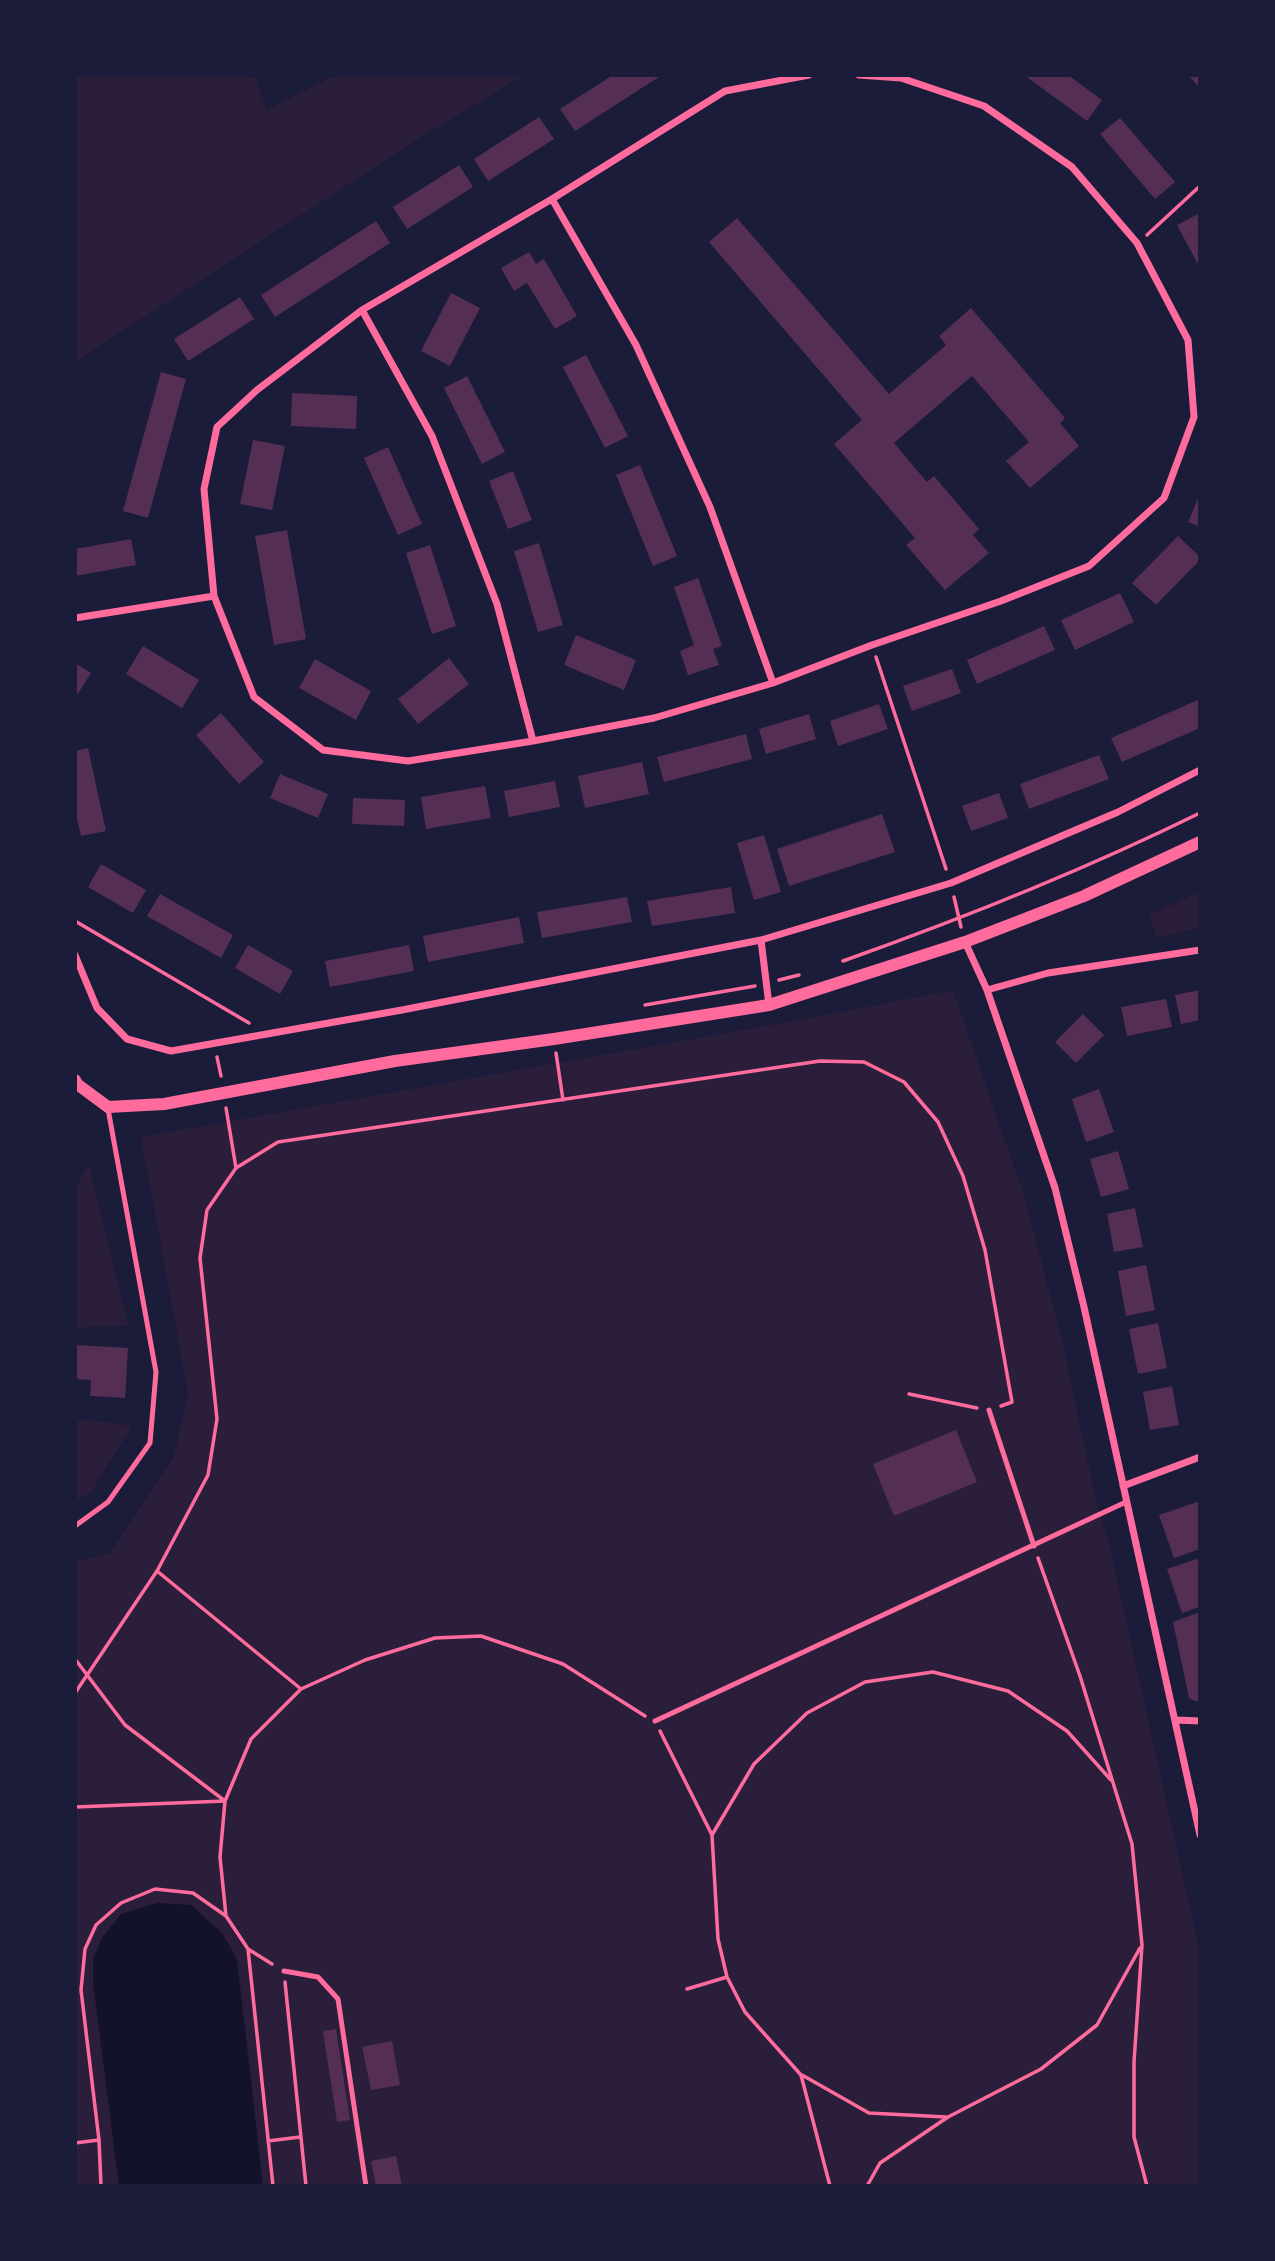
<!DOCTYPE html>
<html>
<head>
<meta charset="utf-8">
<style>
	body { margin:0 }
	#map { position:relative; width:1275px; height:2261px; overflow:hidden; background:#1b1b3a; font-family:"DM Sans",sans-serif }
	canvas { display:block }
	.frame { position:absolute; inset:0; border:77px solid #1b1b3a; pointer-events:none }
</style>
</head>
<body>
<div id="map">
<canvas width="1275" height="2261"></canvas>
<div class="frame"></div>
</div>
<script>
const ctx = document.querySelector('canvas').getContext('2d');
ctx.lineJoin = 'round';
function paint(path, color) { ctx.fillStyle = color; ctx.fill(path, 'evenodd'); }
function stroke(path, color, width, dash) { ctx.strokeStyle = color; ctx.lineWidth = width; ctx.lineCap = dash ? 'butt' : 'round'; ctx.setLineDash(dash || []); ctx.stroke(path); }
const green = new Path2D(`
	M75,75H255L267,110L336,75H524L418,139L75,362Z
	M1200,892V928L1157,938L1149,915Z
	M949,991L950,993H954L1025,1198L1063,1345L1097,1505L1108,1539L1200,1953V2186H75V1561L110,1553L174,1456L188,1394L141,1137L810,1018Z
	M89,1164L128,1325L75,1328V1188Z
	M75,1418L132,1426L92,1491L75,1501Z`);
const water = new Path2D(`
	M157,1903L191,1905L222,1933L237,1959L263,2186H119L93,1982V1959L102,1938L121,1914Z`);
const building = new Path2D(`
	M613,75H662L575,131L560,109Z
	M1024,75H1068L1102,100L1087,121Z
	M1188,75H1200V88Z
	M539,117L554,139L488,181L474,159Z
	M1120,118L1175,182L1155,199L1100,134Z
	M459,165L473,187L407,229L393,207Z
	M1200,213V268L1177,225Z
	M737,218L889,394L946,345L939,336L971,308L1065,418L1060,423L1079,446L1030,488L1006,461L1029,442L972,376L894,443L927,482L934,476L979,529L973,535L989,553L945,590L906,545L915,538L834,444L862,420L709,242Z
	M376,221L390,243L275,317L261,295Z
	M529,252L536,264L544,259L577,316L555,329L527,283L514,291L501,268Z
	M451,293L480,308L450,366L421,351Z
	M240,297L254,319L188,361L174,339Z
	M586,355L628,436L605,448L563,367Z
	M161,372L186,379L148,518L123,511Z
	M467,376L505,452L482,464L444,388Z
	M292,393L357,396L356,429L291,426Z
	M253,440L285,446L272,510L240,504Z
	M388,447L422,524L398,535L364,458Z
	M640,465L677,556L653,566L616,475Z
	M513,471L532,520L508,529L489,481Z
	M1200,494V527L1188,522Z
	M287,530L306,639L274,645L255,536Z
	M1178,536L1200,557V560L1156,605L1132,583Z
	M131,539L136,565L75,576V549Z
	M539,543L563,625L538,632L514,551Z
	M430,545L456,626L432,634L406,553Z
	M698,578L722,646L713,649L719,665L688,675L680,651L694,645L674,587Z
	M1120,593L1134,622L1075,650L1061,620Z
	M1044,626L1055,650L977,684L967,660Z
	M576,635L636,660L624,690L564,665Z
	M143,646L199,680L182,708L126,674Z
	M449,658L469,684L418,724L398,699Z
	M315,659L371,691L356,720L299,688Z
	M75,663L91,673L75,698Z
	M952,669L961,693L912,711L903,686Z
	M1200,699V728L1122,762L1111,738Z
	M879,704L888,729L838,746L830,721Z
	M221,713L264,762L239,784L196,735Z
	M809,714L816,739L766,754L759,729Z
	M746,734L752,759L664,782L657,757Z
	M88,748L106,831L81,836L75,810V751Z
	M1099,755L1109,779L1029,809L1020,784Z
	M642,762L649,794L585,808L578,776Z
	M280,774L328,794L318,818L270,798Z
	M555,781L560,807L509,817L504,791Z
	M485,786L491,818L426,829L421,797Z
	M999,793L1008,818L971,831L962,806Z
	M353,798L405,800L404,826L352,824Z
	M882,814L895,852L789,886L777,849Z
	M764,835L781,892L754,900L737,843Z
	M101,864L146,890L133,913L88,887Z
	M731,887L735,913L652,926L647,901Z
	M160,894L233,935L221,958L147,916Z
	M627,897L632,922L542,938L537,912Z
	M519,917L524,943L428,962L423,936Z
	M248,945L293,971L280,994L235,968Z
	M409,945L414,971L330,987L325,961Z
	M1200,990V1020L1181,1024L1175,995Z
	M1166,999L1172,1027L1127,1036L1121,1007Z
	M1083,1014L1104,1035L1076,1063L1055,1042Z
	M1099,1089L1114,1132L1086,1142L1072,1099Z
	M1118,1151L1129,1189L1101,1197L1090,1159Z
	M1135,1208L1143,1247L1114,1252L1107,1214Z
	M1146,1265L1155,1310L1126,1316L1118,1271Z
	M1158,1323L1167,1368L1138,1374L1129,1329Z
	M75,1345L128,1348L125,1398L90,1396L91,1380L75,1379Z
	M1172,1386L1179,1425L1150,1430L1143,1392Z
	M956,1430L977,1482L894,1516L873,1464Z
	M1200,1501V1549L1174,1558L1159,1515Z
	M1200,1558V1607L1182,1613L1167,1569Z
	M1200,1612V1700L1195,1701L1189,1698L1173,1622Z
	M336,2029L350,2120L337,2122L323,2031Z
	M392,2041L400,2085L371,2090L362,2047Z
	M396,2156L402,2186H376L371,2161Z`);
const path = new Path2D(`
	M1147,235L1200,186
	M876,657L946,869
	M954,897L961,927
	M75,921L249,1023
	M843,961C964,918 1084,870 1200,813
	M779,980L799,975
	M645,1005L755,986
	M556,1053L563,1100
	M217,1057L221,1076
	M226,1108L236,1168
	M909,1394L977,1408
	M1038,1558L1080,1676L1132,1844L1142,1945L1134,2062V2137L1147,2186
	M157,1571L301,1689
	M75,1659L125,1725L225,1801L75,1807
	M75,1693L157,1571L208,1475L217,1419L200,1258L207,1210L236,1168L278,1142L820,1061L864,1062L904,1082L938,1122L963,1176L985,1250L1012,1402L1001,1406
	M660,1731L712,1835L718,1939L727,1977L745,2012L801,2075L830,2186
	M712,1835L754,1764L807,1713L865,1682L933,1672L1008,1691L1067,1731L1111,1780
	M226,1916L220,1857L225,1801L251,1739L301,1689L365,1660L435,1638L481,1636L563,1664L645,1716
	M248,1949L273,2186
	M285,1982L306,2186
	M687,1989L727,1977
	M802,2075L869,2113L946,2117
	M99,2140L101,2186
	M268,2141L300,2137
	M75,2143L99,2140L81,1990L85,1949L96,1925L121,1903L155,1889L193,1893L226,1916L248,1949L272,1964
	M867,2186L880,2163L948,2117L1041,2069L1097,2025L1140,1948`);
const service = new Path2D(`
	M989,1410L1034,1546
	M75,1526L108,1502L150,1443L156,1372L108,1109
	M655,1721L1126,1502
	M284,1971L318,1977L338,1999L366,2186`);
const minor = new Path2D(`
	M809,75L725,91L552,199L362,310L257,390L217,427L204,489L214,596L254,697L323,750L408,761L533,741L654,718L773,683L872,645L1001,601L1089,566L1164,498L1194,417L1188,340L1137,243L1072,167L984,106L901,78L859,75
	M552,199L636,345L710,507L773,683
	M362,310L432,436L497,604L533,741
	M75,618L214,596
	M761,940L769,1005
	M965,942L987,990L1055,1188L1084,1307L1200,1835
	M75,955L97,1008L127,1039L171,1051L402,1010L761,940L951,883L1118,812L1200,770
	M987,990L1048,973L1200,950
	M1123,1486L1200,1457
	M1176,1720L1200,1721`);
const tertiary = new Path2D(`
	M75,1080L77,1084L108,1107L164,1104L395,1061L554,1039L769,1005L965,942L1084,896L1200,842`);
paint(green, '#2a1e3b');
paint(water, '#12122b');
paint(building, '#542f53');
stroke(path, '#ff6b9d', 3.5);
stroke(service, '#ff6b9d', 5);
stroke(minor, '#ff6b9d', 7);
stroke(tertiary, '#ff6b9d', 12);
</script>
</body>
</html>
